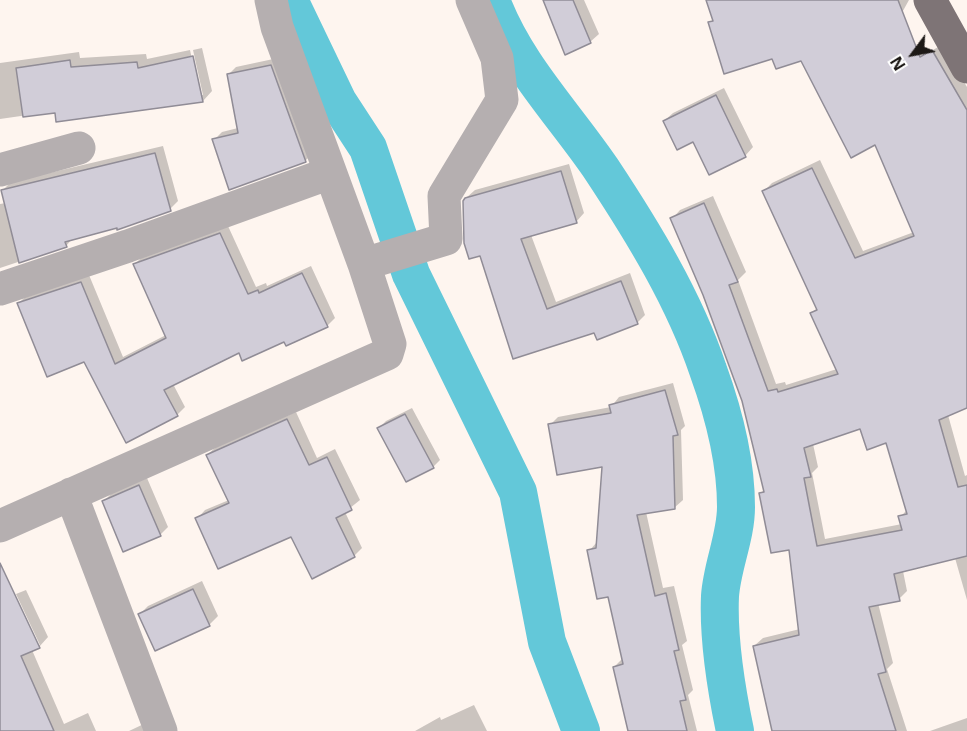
<!DOCTYPE html>
<html>
<head>
<meta charset="utf-8">
<style>
	body { margin:0 }
	#map { position:relative; width:967px; height:731px; overflow:hidden; background:#fef5ef; font-family:"Open Sans",sans-serif }
	canvas { display:block }
	.north { position:absolute; left:883px; top:24px; width:60px; height:60px; -webkit-text-stroke:4px #fff; paint-order:stroke; rotate:238deg; font-size:16px; font-weight:700; line-height:24px; text-align:center; color:#1d1916 }
	.north::after { content:''; display:block; margin:auto; width:21px; height:27px; background:#1d1916; clip-path:polygon(50% 0,100% 100%,50% 72%,0 100%) }
</style>
</head>
<body>
<div id="map">
<canvas width="967" height="731"></canvas>
<div class="north">N</div>
</div>
<script>
const ctx = document.querySelector('canvas').getContext('2d');
ctx.lineJoin = 'round';
function paint(path, color) { ctx.fillStyle = color; ctx.fill(path, 'evenodd'); }
function stroke(path, color, width, dash) { ctx.strokeStyle = color; ctx.lineWidth = width; ctx.lineCap = dash ? 'butt' : 'round'; ctx.setLineDash(dash || []); ctx.stroke(path); }
const shadow = new Path2D(`
	M544,0H584L599,34L590,42Z
	M708,0H909L859,90L942,45L967,87V406L948,415L965,476L967,475V600L955,558L903,571L907,591L899,599L878,603L893,663L887,669L907,731H774L754,646L763,638L800,629L790,548L761,493L765,489L744,401L704,294L672,219L680,210L713,196L746,272L738,280L776,384L785,382L786,385L837,369L812,313L818,307L763,192L772,183L820,160L863,251L914,232L876,143L802,59L773,57L710,23L714,19ZM861,427L887,441L907,510L900,517L902,524L825,539L812,473L818,467L813,444Z
	M202,48L212,91L203,101L56,111L0,119V63L79,52L80,58L146,54L147,59L190,50L200,95H203L193,50Z
	M278,58L313,153L306,160L230,188L214,140L222,132L238,128L228,75L236,67Z
	M724,88L753,147L745,156L694,140L664,121L673,113Z
	M163,146L178,201L170,209L73,238L66,246L0,268V204L6,203L3,190L11,182Z
	M569,164L584,213L576,222L531,235L556,302L630,273L645,315L637,323L595,332L514,357L466,198L475,190Z
	M228,226L256,287L266,283L267,286L311,266L335,318L327,326L285,341L240,351L173,384L185,407L177,415L85,360L19,303L27,295L89,275L123,357L166,335L135,264L143,256Z
	M673,383L685,426L681,430L683,500L674,508L646,512L663,588L674,586L687,641L682,645L693,690L688,695L697,731H629L614,667L623,658L609,595L589,551L597,542L603,466L550,425L558,417L611,407L619,397Z
	M412,408L440,460L433,467L379,428L386,421Z
	M296,412L317,458L335,449L360,500L345,512L362,548L354,556L291,535L197,519L205,510L229,500L207,455L216,447Z
	M147,478L168,527L160,535L103,502L112,493Z
	M202,581L218,616L209,625L140,614L148,606Z
	M26,590L48,637L39,647L32,650L64,724L88,713L96,731H0V602L37,645H40L16,594Z
	M474,705L487,731H415L440,717L441,720Z
	M967,718V731H930Z
	M148,722L152,731H129Z`);
const canal = new Path2D(`
	M289,0L338,102L368,148L411,274L518,492L547,642L581,731
	M491,0C515,65 564,114 602,170C643,232 684,299 708,370C724,414 736,460 736,507C736,537 722,566 720,596C718,641 726,688 735,731`);
const building = new Path2D(`
	M543,0H573L591,43L565,55Z
	M706,0H898L920,57L932,50L967,110V408L939,420L958,487L967,485V556L894,574L900,601L869,607L886,672L878,674L896,731H772L753,646L799,635L789,550L771,553L759,493L764,492L742,401L703,295L670,218L704,203L738,282L729,285L768,391L777,389L778,392L838,374L810,313L817,310L762,191L812,168L855,258L914,236L875,145L851,158L801,61L776,69L772,59L724,74L708,22L713,21ZM860,429L867,450L886,443L907,514L898,516L902,530L817,546L804,478L811,477L804,448Z
	M193,56L203,102L56,122L55,113L23,117L16,68L70,60L71,67L137,62L138,68Z
	M271,65L306,162L229,190L212,139L238,133L227,74Z
	M716,95L746,157L709,175L693,142L677,150L663,121Z
	M155,153L171,211L117,230V228L65,242L67,247L19,263L1,190Z
	M561,171L577,223L521,239L547,309L621,281L638,324L597,340L594,333L513,359L480,256L469,259L464,243L463,201L465,198Z
	M220,233L248,294L258,290L259,293L302,273L328,327L286,346L284,342L242,361L239,353L164,390L178,416L126,443L84,362L47,377L17,303L81,282L115,364L166,338L133,264Z
	M665,390L678,435L673,436L675,509L637,515L655,596L666,593L679,650L674,651L686,700L680,701L687,731H628L613,667L623,664L608,597L597,599L587,550L596,548L602,467L557,475L548,424L611,413L609,405Z
	M405,414L434,468L406,482L377,428Z
	M287,419L309,465L327,457L352,510L336,518L355,557L312,579L291,537L218,569L195,518L229,503L206,455Z
	M139,485L161,536L123,552L102,501Z
	M0,563L40,648L21,656L54,731H0Z
	M193,589L210,626L155,651L138,614Z`);
const minor = new Path2D(`
	M0,170L79,148
	M364,264L446,239L444,196L502,100L497,58L472,0
	M0,289L128,246L330,173
	M71,494L161,731
	M0,526L387,354L390,344L364,264L277,27L271,0`);
const major = new Path2D(`
	M930,0L967,67`);
paint(shadow, '#0003');
stroke(canal, '#63c8d9', 38);
paint(building, '#d1cdd8');
stroke(building, '#908c96', 1.5);
stroke(minor, '#b5afb0', 33);
stroke(major, '#7e7476', 33);
</script>
</body>
</html>
